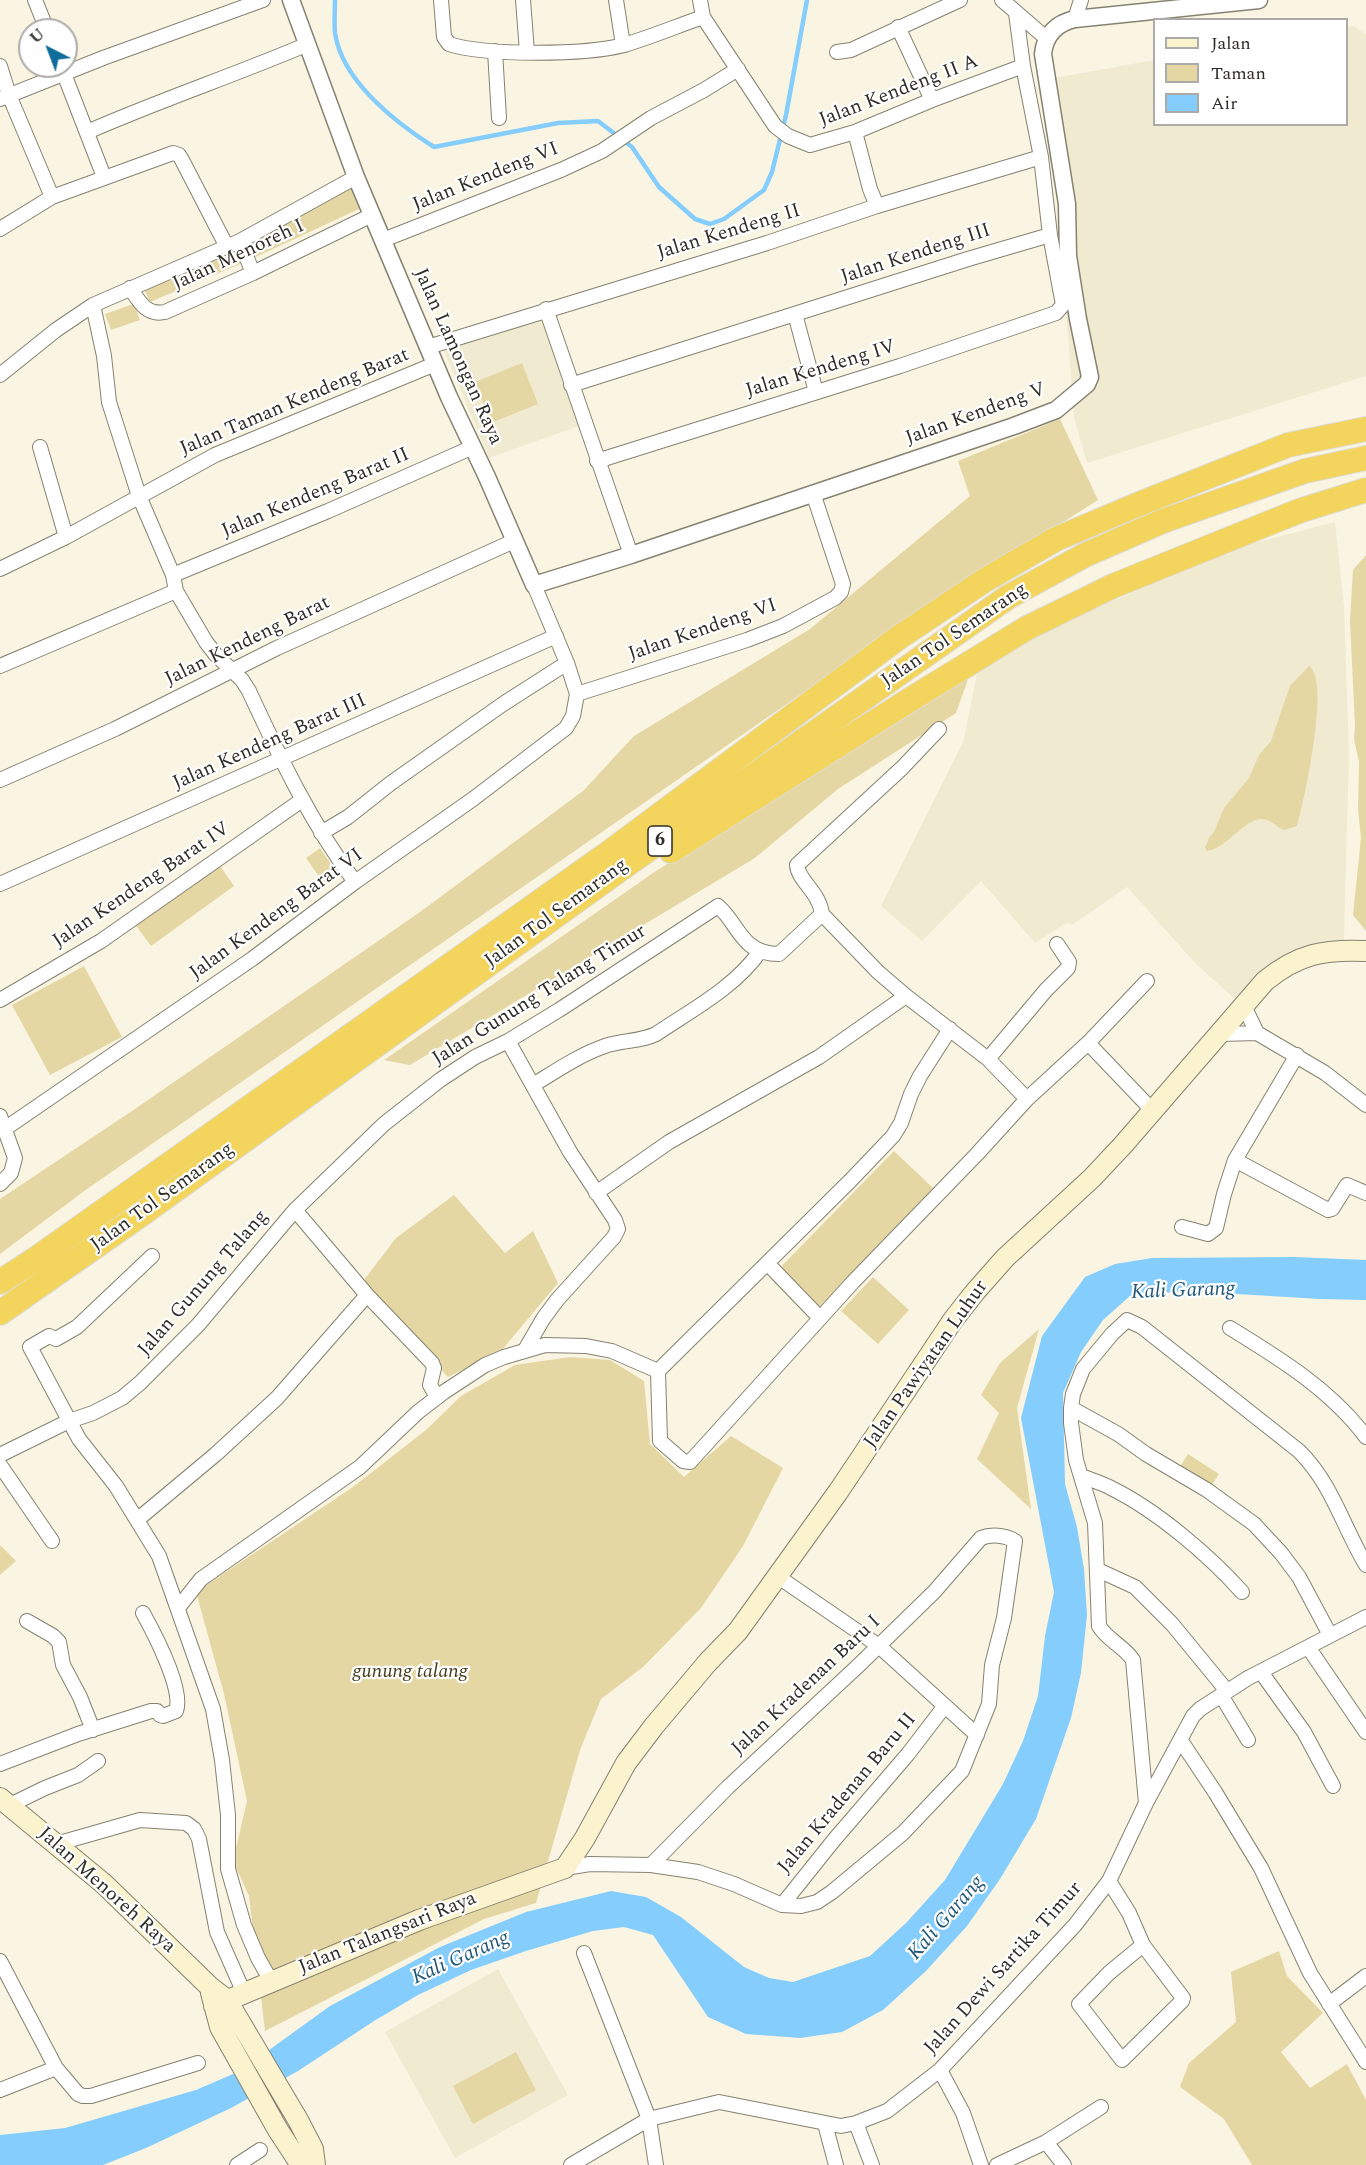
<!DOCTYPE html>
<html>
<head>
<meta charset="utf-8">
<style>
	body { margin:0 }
	#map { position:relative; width:1366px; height:2165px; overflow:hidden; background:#faf5e2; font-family:Spectral,serif }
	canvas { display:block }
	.legend { position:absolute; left:1153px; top:18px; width:195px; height:108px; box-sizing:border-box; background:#fff; border:2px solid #acaba8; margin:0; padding:8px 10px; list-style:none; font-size:18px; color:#2f2d26 }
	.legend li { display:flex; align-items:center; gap:12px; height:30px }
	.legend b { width:30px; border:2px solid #acaba8 }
	.north { position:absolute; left:18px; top:18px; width:60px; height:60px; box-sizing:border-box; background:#fff; border:2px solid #acaba8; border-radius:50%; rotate:318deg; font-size:16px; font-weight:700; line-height:24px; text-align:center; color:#2f2d26 }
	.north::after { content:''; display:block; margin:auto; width:21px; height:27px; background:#0f6c9b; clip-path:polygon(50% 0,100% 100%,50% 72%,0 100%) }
</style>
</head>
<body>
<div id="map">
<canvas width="1366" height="2165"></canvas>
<ul class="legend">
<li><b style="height:8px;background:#fbf2ce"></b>Jalan</li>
<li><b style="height:16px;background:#e4d7a4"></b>Taman</li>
<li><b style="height:16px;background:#84cdfd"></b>Air</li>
</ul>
<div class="north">U</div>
</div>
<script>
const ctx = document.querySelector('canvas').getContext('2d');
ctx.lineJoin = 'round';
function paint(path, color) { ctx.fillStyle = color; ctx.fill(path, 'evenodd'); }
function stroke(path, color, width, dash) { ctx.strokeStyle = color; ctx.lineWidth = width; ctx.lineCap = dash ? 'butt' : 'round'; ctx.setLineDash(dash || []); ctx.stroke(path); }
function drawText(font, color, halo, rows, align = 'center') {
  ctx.font = font + ' Spectral,serif'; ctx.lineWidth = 4.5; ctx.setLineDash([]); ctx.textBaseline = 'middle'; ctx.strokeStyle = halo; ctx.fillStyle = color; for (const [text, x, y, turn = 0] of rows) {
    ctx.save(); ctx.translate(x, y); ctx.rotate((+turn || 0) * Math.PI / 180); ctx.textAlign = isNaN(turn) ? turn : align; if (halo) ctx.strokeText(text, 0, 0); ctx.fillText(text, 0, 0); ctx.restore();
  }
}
const built = new Path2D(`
	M1354,26L1366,35V376L1087,463L1074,418L1049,79L1154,60V124H1346L1347,27Z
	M543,312L582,425L489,458L442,346Z
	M1335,522L1344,606L1349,753L1344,940L1312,947L1282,957L1236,1000L1196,964L1127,887L1072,925L1068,923L1063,925L1035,943L981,881L922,941L881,906L964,740L978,668L1015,645L1227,550Z
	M498,1969L568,2095L455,2158L385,2032Z`);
const green = new Path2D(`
	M349,184L359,209L245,262L150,302L143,287Z
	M134,304L140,320L111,330L105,314Z
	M522,363L538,404L491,423L475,382Z
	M1060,419L1098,500L905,622L87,1189L0,1254V1199L132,1111L420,912L583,791L634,736L810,629L970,496L958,461Z
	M1366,555V931L1353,915L1361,838L1358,809L1359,761L1354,740L1355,726L1350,621L1353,570Z
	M1309,666C1331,679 1304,802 1297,826L1284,830C1278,828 1273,822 1267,820C1247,813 1227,850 1207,851L1205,848L1209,838L1214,832L1224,808L1249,778L1259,755L1271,741L1290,686Z
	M971,671L956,713L838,789L755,858L410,1065L384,1060L656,871Z
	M320,848L339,876L325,885L306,858Z
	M218,863L234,886L151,946L134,923Z
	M84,966L122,1037L50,1075L12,1005Z
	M894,1151L933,1188L809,1318L770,1278Z
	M454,1195L505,1253L533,1231L558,1283L501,1351L448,1377L363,1286L364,1280L396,1238Z
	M873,1277L909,1310L878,1344L841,1311Z
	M1039,1329L1017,1408L1031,1509L977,1459L999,1413L981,1395L1000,1363Z
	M570,1357L610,1360L644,1381L650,1444L684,1477L731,1436L783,1468L743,1546L701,1608L643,1667L601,1699L580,1750L536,1903L484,1919L265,2031L249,1896L233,1861L247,1801L224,1694L196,1592L353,1487L426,1430L461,1396L515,1365Z
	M1188,1454L1219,1474L1210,1488L1179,1468Z
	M0,1545L16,1561L0,1575Z
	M1279,1951L1287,1976L1323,2013L1281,2052L1310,2088L1347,2064L1366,2100V2165H1252L1224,2119L1180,2087L1189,2063L1236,2022L1231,1972Z
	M516,2052L536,2090L473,2124L453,2086Z`);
const water = new Path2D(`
	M1294,1257L1366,1260V1300L1320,1299L1187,1291L1130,1296L1103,1320L1081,1352L1063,1393L1065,1484L1077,1527L1084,1569L1087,1615L1081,1673L1071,1718L1036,1819L1000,1879L967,1926L926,1971L883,2010L842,2032L800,2038L746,2034L708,2017L653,1935L624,1927L593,1931L526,1951L471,1970L418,1995L374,2021L298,2071L231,2108L146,2148L103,2165H0V2135L65,2128L196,2090L240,2071L330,2006L440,1947L526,1912L611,1891L646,1897L681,1917L744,1967L769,1978L793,1982L870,1956L906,1923L945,1880L1003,1784L1023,1741L1038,1696L1045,1636L1054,1592L1021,1418L1042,1336L1085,1277L1115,1264L1152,1258Z`);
const stream = new Path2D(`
	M335,0C335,11 334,22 335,33C342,81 396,123 434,147L558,123L598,121L632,147L659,187L695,219L710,224L724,219L764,190L772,172L786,115L807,0`);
const minor = new Path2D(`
	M35,0L47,30
	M441,0L444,37L449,44C486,56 586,55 624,45C651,37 677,26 703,17
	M523,0L527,52
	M616,0L623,45
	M700,0L703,17L775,126L788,136L810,145L855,132L932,100L1023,66
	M1002,0L1046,38
	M1075,19L1081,0
	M898,27L932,100
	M495,51L499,118
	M837,52L851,50L960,0
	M0,66L9,95L52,197
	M61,66L104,177
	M0,99L103,58L263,0
	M87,132C160,100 235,75 308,44
	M855,132L870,189L877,206
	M0,229L52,197L173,153L179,155L182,160L227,247
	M383,240L561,170L602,151L651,118L704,90L738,69
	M240,241L253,273
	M130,288C139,301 146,316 165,312L253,273L372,215
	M93,305L104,356L109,402L139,496L173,575L176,591L206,642L216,655L242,680L249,691C280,758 311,823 355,882
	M546,309L631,555
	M795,314L816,392
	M428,347L767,243L877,206L1041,157
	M0,375L56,330L93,305L240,241L356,177
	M571,385L968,259L1050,235
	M40,447L66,537
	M597,461L900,366L1056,313L1063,305L1050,235L1041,157L1023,66L1016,13
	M0,569L66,537L215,455L435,364
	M173,575L328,511L473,447
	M0,666L176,591
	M577,694L747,640L783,626L835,598L841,592L843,584L813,493
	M0,780L115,729L277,648L514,541
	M321,833L348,817L391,783L503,704L567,663
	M0,884L556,636
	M822,914C819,891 798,881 797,865L902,768L939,729
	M0,1000L101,941L302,800
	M1244,1006L1257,1033
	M1220,1034L1257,1033L1325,1073L1366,1105
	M508,1041L570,1152L615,1220L618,1229L614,1237L557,1300L543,1319L525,1350
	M1088,1043L1153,1111
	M988,1059L1046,990L1068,968L1069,962L1057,944
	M533,1085C556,1071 579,1055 605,1046C622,1040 640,1042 656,1034C690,1011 737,986 760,951
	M0,1116L15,1158L11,1173L0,1184
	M6,1128L252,959L355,882L473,799L566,728L573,716L577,694L567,663L534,585
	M1235,1160L1328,1210L1332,1209L1347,1185L1366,1193
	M596,1193L669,1142L819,1057L906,996
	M295,1210L367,1295L432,1363L434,1368L430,1385L437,1397
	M1182,1227L1208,1234L1216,1228L1224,1194L1235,1160L1297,1055
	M152,1256L77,1327L56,1339L49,1336L30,1347L79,1439L116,1486L159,1556L213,1709L222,1760L228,1815V1869L244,1925L258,1958L271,1981
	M767,1263L820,1318
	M1230,1328C1279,1358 1331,1390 1366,1437
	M658,1371L850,1181L893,1136L901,1123L911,1094L920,1076L950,1029
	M1071,1408L1118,1434L1146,1454L1207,1490L1254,1524L1281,1553L1299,1577L1330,1635
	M0,1455L69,1421L93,1413L122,1398L140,1383L198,1325L295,1210L384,1124L440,1080L475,1057L508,1041L559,1010L718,906C739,924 741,954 779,954L822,914L878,972L906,996L988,1059L1027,1099
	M0,1465L52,1541
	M1081,1476C1091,1480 1102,1483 1111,1488C1156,1510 1209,1555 1242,1592
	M137,1520L216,1454L277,1398L367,1295
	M1098,1570L1135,1587L1172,1624L1227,1691
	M777,1576L879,1646L977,1735
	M178,1608L201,1579L360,1467L418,1412L444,1392L485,1365L504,1357L545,1345L586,1346L612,1351L658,1371L660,1441L683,1461L690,1462L853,1282L977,1154L1027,1099L1088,1043L1147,981
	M27,1621L53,1636L59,1642L63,1665L80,1697L93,1730
	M1308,1647L1366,1732
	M1261,1672L1304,1732L1333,1786
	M1221,1695L1248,1740
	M1181,1741L1215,1792L1261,1868L1310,1973L1366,2062
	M0,1764L78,1734L151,1711H157L160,1715L163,1716L176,1711C184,1690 154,1633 143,1613
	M1146,1803L1133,1660C1124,1646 1107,1640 1099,1626L1095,1523L1076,1460L1071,1423V1408L1073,1394L1083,1369L1112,1334L1127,1320L1142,1327L1299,1451C1333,1485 1342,1525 1366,1565
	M10,1805L45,1788L78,1775L98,1761
	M56,1844L140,1820L186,1823L194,1829L199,1839L217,1932L244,1993
	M565,1868L590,1864L651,1865L698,1872L734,1884L782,1905L801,1906L817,1902L832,1892L903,1833L962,1771L989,1704L992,1665L1004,1618L1015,1541C1005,1535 991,1534 981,1538L934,1592L859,1665L728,1787L651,1865
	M1109,1881L1129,1913L1143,1945L1183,1998L1182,2001L1122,2060L1079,2004L1109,1973L1143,1945
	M782,1905L834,1840L908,1754L944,1707
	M584,1953L649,2119L656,2165
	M0,1961L56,2068L78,2094L83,2096H91L198,2063
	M1329,2004L1366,1976
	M940,2070L963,2113L981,2165
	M0,2090L56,2068
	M856,2123L872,2165
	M825,2124L836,2165
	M1046,2142L1064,2165
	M237,2165L260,2150
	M571,2165L649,2119L719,2102L841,2126L856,2123L887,2111L940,2070L1075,1925L1109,1881L1146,1803L1193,1716L1200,1709L1248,1678L1366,1617
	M997,2165L1046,2142L1101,2107`);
const tertiary = new Path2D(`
	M291,0L356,177L449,397L487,477L534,585L631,555L1014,426L1056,410L1087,384L1090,377L1078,319L1068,256L1067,204L1043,54C1045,34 1057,23 1075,19L1259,0`);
const secondary = new Path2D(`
	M0,1798L104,1884L210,1987L227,2000L298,2120L313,2149L315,2165
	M211,1993L220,2027L278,2130L297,2159L304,2165
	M214,2006L419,1920L565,1868L585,1838L626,1763L654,1726L708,1662L738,1631L838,1492L953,1320L975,1292L1005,1258L1092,1178L1123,1145L1265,981C1298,954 1324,949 1366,951`);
const motorway = new Path2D(`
	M671,851L908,701L1027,628L1113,586L1299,511L1366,490
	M0,1282L37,1258L607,854L898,638L985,580L1056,539L1144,502L1288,445L1366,429
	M0,1313L139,1216L622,868L1008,597L1085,555L1163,521L1305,471L1366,458`);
const shields = [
	[660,841,24]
];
const shieldNames = [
	["6",660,841]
];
const streetNames = [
	["Jalan Kendeng II A",899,92,-21],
	["Jalan Kendeng VI",486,178,-22],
	["Jalan Kendeng II",729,233,-17],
	["Jalan Kendeng III",916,255,-18],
	["Jalan Menoreh I",239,256,-25],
	["Jalan Lamongan Raya",457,357,66],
	["Jalan Kendeng IV",821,370,-17],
	["Jalan Taman Kendeng Barat",295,403,-23],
	["Jalan Kendeng V",976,415,-20],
	["Jalan Kendeng Barat II",316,494,-23],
	["Jalan Kendeng VI",703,631,-19],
	["Jalan Tol Semarang",955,636,-34],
	["Jalan Kendeng Barat",248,642,-26],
	["Jalan Kendeng Barat III",270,743,-24],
	["Jalan Kendeng Barat IV",142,886,-34],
	["Jalan Tol Semarang",557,914,-36],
	["Jalan Kendeng Barat VI",277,915,-36],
	["Jalan Gunung Talang Timur",540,996,-32],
	["Jalan Tol Semarang",163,1198,-36],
	["Jalan Gunung Talang",204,1284,-49],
	["Jalan Pawiyatan Luhur",927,1365,-55],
	["Jalan Kradenan Baru I",807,1686,-43],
	["Jalan Kradenan Baru II",848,1794,-50],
	["Jalan Menoreh Raya",106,1891,42],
	["Jalan Talangsari Raya",388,1934,-22],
	["Jalan Dewi Sartika Timur",1004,1969,-48]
];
const parkNames = [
	["gunung talang",410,1673]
];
const waterNames = [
	["Kali Garang",1183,1292,-2],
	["Kali Garang",947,1919,-49],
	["Kali Garang",461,1959,-24]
];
paint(built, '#f0ead1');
paint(green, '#e4d7a4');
paint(water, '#84cdfd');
stroke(stream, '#84cdfd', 4.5);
stroke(minor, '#868271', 16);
stroke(tertiary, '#868271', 19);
stroke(secondary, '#868271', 22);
stroke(motorway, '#dedddc', 26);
stroke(minor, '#fff', 14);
stroke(tertiary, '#fff', 16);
stroke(secondary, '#fbf2ce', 20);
stroke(motorway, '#f3d55d', 24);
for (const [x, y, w] of shields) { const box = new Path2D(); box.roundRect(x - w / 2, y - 15, w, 30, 4.5); ctx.fillStyle = '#fff'; ctx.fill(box); stroke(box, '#2f2d26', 1.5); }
drawText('bold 18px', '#2f2d26', null, shieldNames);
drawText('20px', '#2f2d26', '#fff', streetNames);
drawText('italic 20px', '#453c1a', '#fff', parkNames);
drawText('italic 21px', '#215878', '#fff', waterNames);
</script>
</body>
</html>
